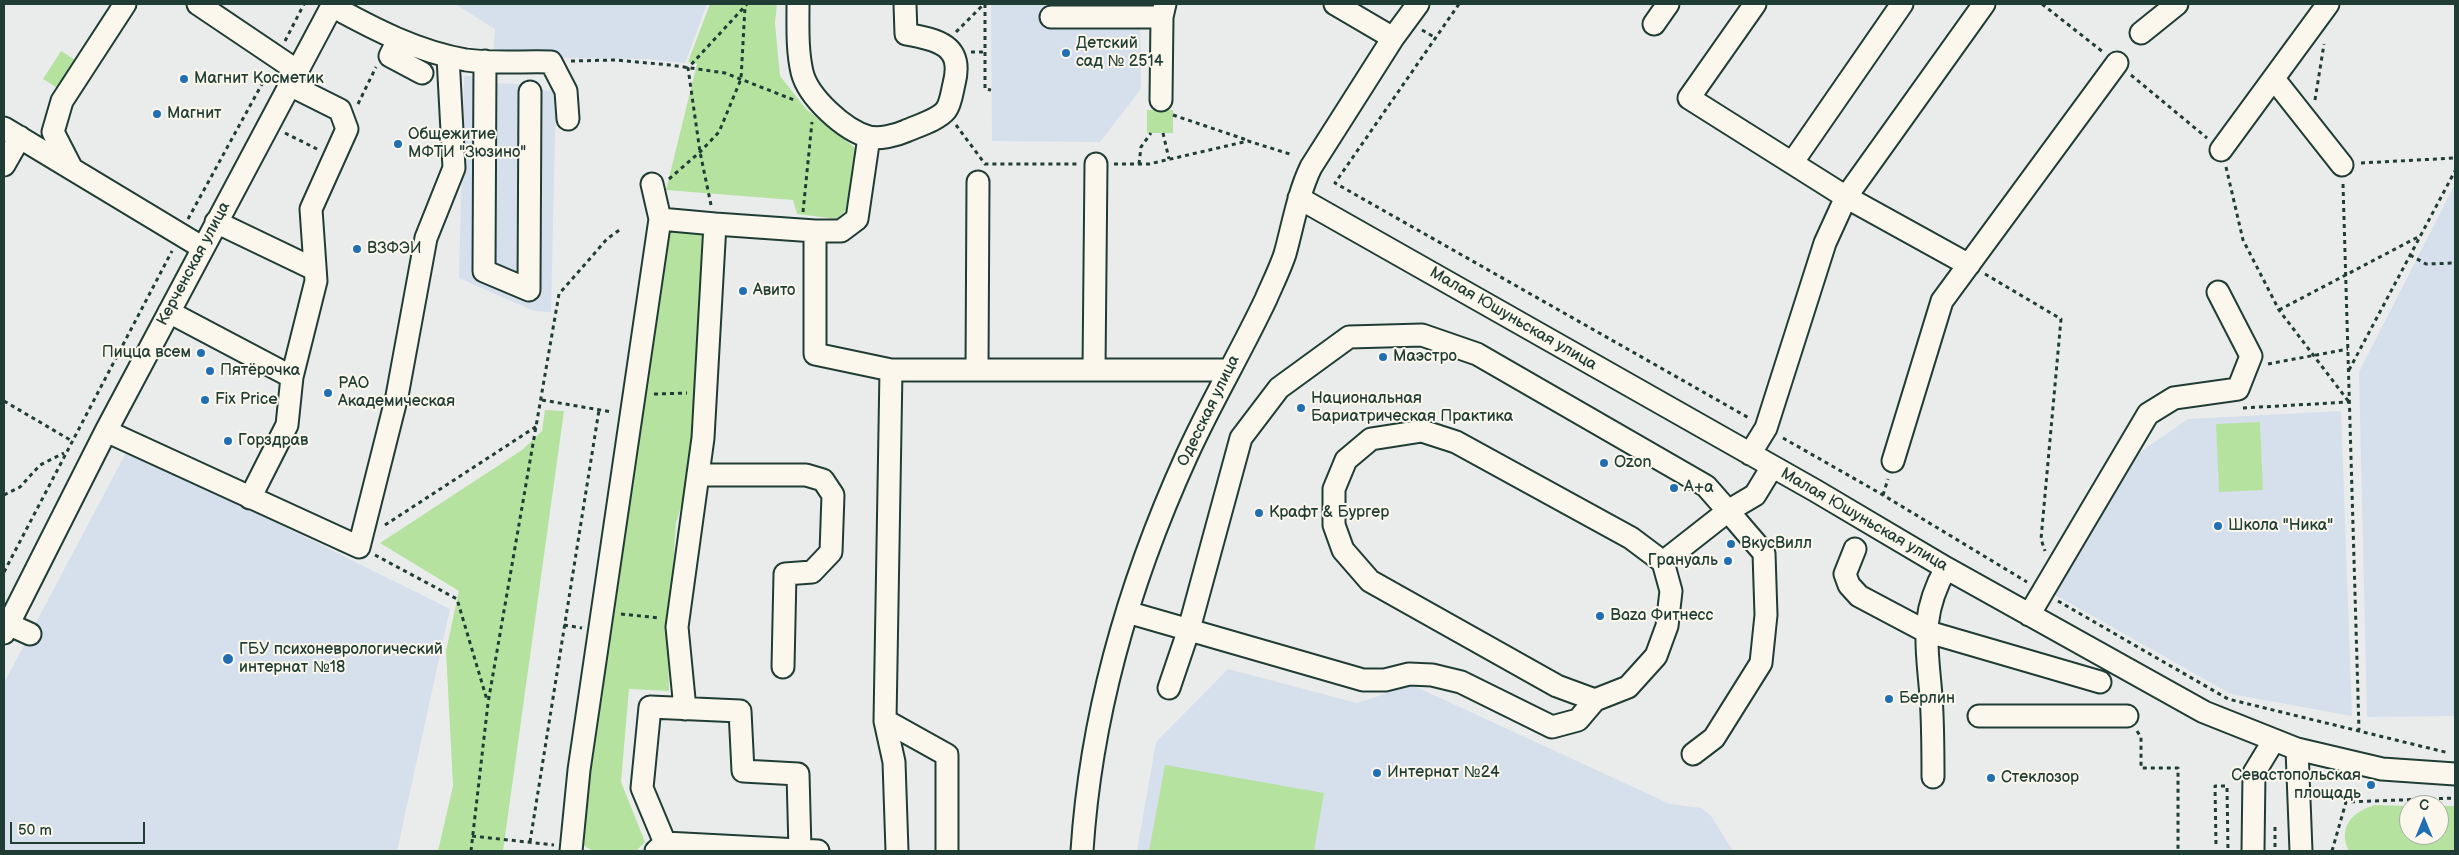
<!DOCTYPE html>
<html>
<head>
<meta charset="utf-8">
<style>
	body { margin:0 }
	#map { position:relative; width:2459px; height:855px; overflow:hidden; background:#eaecec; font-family:"Balsamiq Sans",sans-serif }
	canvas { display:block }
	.frame { position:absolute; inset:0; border:5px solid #1f3d34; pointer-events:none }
	.north { position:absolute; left:2399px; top:795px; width:50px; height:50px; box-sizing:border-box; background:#fbf7ec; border:1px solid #a3ada2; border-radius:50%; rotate:0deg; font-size:14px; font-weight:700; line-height:20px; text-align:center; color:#1f3d34 }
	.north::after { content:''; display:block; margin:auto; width:18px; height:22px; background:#1f6fb2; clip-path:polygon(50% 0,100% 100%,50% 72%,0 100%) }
	.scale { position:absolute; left:10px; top:822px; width:135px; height:22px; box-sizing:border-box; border:2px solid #1f3d34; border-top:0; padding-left:6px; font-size:15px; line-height:18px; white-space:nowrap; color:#1f3d34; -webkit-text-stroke:4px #fbf7ec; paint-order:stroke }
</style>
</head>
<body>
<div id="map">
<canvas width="2459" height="855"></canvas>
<div class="frame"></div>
<div class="north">С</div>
<div class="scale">50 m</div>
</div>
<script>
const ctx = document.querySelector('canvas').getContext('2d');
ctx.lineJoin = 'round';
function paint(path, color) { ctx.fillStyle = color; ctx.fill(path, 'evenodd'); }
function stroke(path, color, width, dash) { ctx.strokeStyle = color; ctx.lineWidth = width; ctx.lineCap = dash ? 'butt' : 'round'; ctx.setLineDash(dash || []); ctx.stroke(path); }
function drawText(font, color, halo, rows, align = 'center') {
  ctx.font = font + ' "Balsamiq Sans",sans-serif'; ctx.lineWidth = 4; ctx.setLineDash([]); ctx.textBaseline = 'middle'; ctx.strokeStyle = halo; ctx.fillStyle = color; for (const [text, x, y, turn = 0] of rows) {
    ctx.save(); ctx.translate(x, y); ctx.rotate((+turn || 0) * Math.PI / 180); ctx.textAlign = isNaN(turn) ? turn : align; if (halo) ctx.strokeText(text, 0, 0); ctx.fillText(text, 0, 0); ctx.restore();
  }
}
const built = new Path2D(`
	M455,4H707L685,63L647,59L493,57L495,29Z
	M991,4H1140L1141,89L1100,142L992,141Z
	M464,76H479L493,83L539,85V91L556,90L551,312L534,311L459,278Z
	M2455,184V716L2367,717L2359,372Z
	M2341,411L2352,716L2231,694L2050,592L2129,460L2188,419Z
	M128,449L450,609L397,851H4V683Z
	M1228,669L1357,703L1412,685L1670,804L1702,808L1711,816L1733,851H1137L1156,742Z`);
const green = new Path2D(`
	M710,4H777L775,23L780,76L806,109L858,150L854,202L837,219L797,214L793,200L666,190L697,64L688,62Z
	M61,51L80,63L62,91L43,79Z
	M1147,110H1173V133H1147Z
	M670,226L708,230L687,488L676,523L668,643L669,691L629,689L621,782L645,842L636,851H593L581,844L630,488Z
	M545,410L564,411L503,851H438L453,786L446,651L459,591L380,543L522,450L542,431Z
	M2260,422L2263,490L2219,492L2216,424Z
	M1165,765L1324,793L1314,851H1149Z
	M2375,805L2409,806V835H2439V806H2455V851H2349C2337,827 2353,811 2375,805Z`);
const path = new Path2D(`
	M985,4V89L991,90
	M1459,4L1335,183L1749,418
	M2042,4L2103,52
	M1422,30L1436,38
	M956,32L984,4
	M285,41L304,4
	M971,52H986
	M571,61L615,60L670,65L725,73L794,100
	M2131,75L2207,138
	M2315,100L2324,44
	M358,104L376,67
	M1173,115L1247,140
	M956,125L985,164H1078
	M285,133L317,149
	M1163,133L1169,159
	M2361,163L2455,158
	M1114,164H1149L1248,141L1293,155
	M1139,164L1141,147L1151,133
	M2226,167L2243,240L2279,310L2349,402
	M669,179L700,152L719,132L741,79L745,7
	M2343,184L2359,730
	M711,205L700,152L688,68L747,4
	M803,212L812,122
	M188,219L268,73
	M2410,255L2426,264L2455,263
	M1985,274L2061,319L2041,539L2045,551
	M2279,310L2418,237
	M2268,364L2348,349
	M2349,370L2455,171
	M654,394L687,393
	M542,400L612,412
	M4,401L72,441
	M2243,408L2349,402
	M1783,438L1883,495L2027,582
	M4,495L20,487L40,465L64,453
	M1883,495L1888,479
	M385,525L537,426
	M375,555L457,599L487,700
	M4,572L172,251
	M2058,601L2228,699L2449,753
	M621,614L660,618
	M564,625L582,628
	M2137,731L2141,737V768H2178V851
	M2275,827V851
	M472,836L554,845
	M530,842L599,410
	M2216,844L2215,786H2227L2228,851
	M471,851L488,703L559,294L607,239L622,228
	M2332,851L2346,802L2455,798`);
const minor = new Path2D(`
	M125,4L62,101L53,132L72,169L203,248
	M198,4L296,70
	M798,4C798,27 797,50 802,72C808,97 844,130 869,137C880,139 895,136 906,131C917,126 938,120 946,110C951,103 952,92 954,84C964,45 938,40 906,34L905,4
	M1335,4L1393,38
	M1755,4L1689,98L1846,197L1969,265
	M332,6C374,29 418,52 466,60C494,64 523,61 551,62L566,91L568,119
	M1051,17H1162
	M1654,24L1668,4
	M2141,33L2177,4
	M398,40L390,56L422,73
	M485,61L484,271L529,290L530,92
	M2274,79L2342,165
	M288,84L340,110L347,129L311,209L316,281L292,377
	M1161,100L1162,17L1165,4
	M4,128L72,169
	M869,137L857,219L841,231H815V354L891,370H1229
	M2221,150L2328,4
	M1792,163L1902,4
	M4,165L20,137
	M1299,198L1816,491L1946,568L2204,712L2297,749L2382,769L2455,774
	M660,219L715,224L703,438L677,627L685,709
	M216,222L314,269
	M715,224L815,231
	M169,312L292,377L287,425L250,498
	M1094,369L1096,164
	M891,370L885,721L894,762L897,851
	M977,370L978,182
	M106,431L359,547L397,396L426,238L454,168L448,57
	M1750,454L1766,428L1825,243L1846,197L1984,4
	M1893,461L1942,301L2117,63
	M698,475H806L823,480L833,495L831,552L812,572L785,574L783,667
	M1855,549L1845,574L1849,585L1859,596L1925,631L2100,682
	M1663,562L1671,591L1667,626L1656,656L1628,687L1595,700L1557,686L1370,581L1343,550L1334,525V489L1346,460L1371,439L1422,431L1456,442L1631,538L1663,562L1728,511L1764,553L1766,615L1761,663L1714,738L1693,754
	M1127,612L1363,680H1385L1409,674L1432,675L1461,682L1552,727L1578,720L1595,700
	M2029,615L2148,414L2174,398L2238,389L2251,356L2218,292
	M8,624L30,634
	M4,633L106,431L333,4
	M1169,688L1189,629L1241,438L1279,388L1349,337L1422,335L1477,354L1706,486L1728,511L1755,495L1772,467
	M1979,716H2127
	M886,721L947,755V851
	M2297,749L2301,851
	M1933,777C1933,750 1933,723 1931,696C1927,645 1919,616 1946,568
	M665,843L818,851
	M571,851L579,770L660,219L652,184
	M656,851L665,843L642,788L650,707L740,711L743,771L798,774L800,850
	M1082,851C1091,713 1130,580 1187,455C1211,402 1241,352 1266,299C1272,285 1280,269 1285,254C1293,225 1298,194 1311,167L1393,38L1418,4
	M2253,851L2254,773L2274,740`);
const markers = [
	[1066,53,5,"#1f6fb2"],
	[184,79,5,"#1f6fb2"],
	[157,114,5,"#1f6fb2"],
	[398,144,5,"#1f6fb2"],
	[357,249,5,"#1f6fb2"],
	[743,291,5,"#1f6fb2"],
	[201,353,5,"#1f6fb2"],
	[1383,357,5,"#1f6fb2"],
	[210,371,5,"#1f6fb2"],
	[328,393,5,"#1f6fb2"],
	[205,400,5,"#1f6fb2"],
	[1301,408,5,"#1f6fb2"],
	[228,441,5,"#1f6fb2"],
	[1604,463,5,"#1f6fb2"],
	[1674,488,5,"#1f6fb2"],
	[1259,513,5,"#1f6fb2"],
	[2218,526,5,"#1f6fb2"],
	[1731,544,5,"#1f6fb2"],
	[1728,561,5,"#1f6fb2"],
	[1600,616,5,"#1f6fb2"],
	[228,659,6,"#1f6fb2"],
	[1889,699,5,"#1f6fb2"],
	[1377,773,5,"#1f6fb2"],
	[1991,778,5,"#1f6fb2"],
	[2371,785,5,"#1f6fb2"]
];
const poiNames = [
	["Детский",1076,44],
	["сад № 2514",1076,62],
	["Магнит Косметик",194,79],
	["Магнит",167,114],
	["Общежитие",408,135],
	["МФТИ \"Зюзино\"",408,153],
	["ВЗФЭИ",367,249],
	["Авито",753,291],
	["Пицца всем",191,353,"right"],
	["Маэстро",1393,357],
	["Пятёрочка",220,371],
	["РАО",338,384],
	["Академическая",338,402],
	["Национальная",1311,399],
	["Бариатрическая Практика",1311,417],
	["Fix Price",215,400],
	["Горздрав",238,441],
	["Ozon",1614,463],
	["А+а",1684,488],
	["Крафт & Бургер",1269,513],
	["Школа \"Ника\"",2228,526],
	["ВкусВилл",1741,544],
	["Грануаль",1718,561,"right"],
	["Baza Фитнесс",1610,616],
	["ГБУ психоневрологический",239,650],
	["интернат №18",239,668],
	["Берлин",1899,699],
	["Интернат №24",1387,773],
	["Севастопольская",2361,776,"right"],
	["площадь",2361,794,"right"],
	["Стеклозор",2001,778]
];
const streetNames = [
	["Керченская улица",194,264,-62],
	["Малая Юшуньская улица",1513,319,30],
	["Одесская улица",1209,411,-64],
	["Малая Юшуньская улица",1864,520,30]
];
paint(built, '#d6dfec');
paint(green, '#b6e2a0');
stroke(minor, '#1f3d34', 25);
stroke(path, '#1f3d34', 3, [4, 4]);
stroke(minor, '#fbf7ec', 21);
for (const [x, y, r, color] of markers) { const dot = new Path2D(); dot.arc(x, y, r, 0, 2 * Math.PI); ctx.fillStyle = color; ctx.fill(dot); stroke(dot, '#fbf7ec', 2); }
drawText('16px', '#1f3d34', '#fbf7ec', poiNames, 'left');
drawText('16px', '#1f3d34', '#fbf7ec', streetNames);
</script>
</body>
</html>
